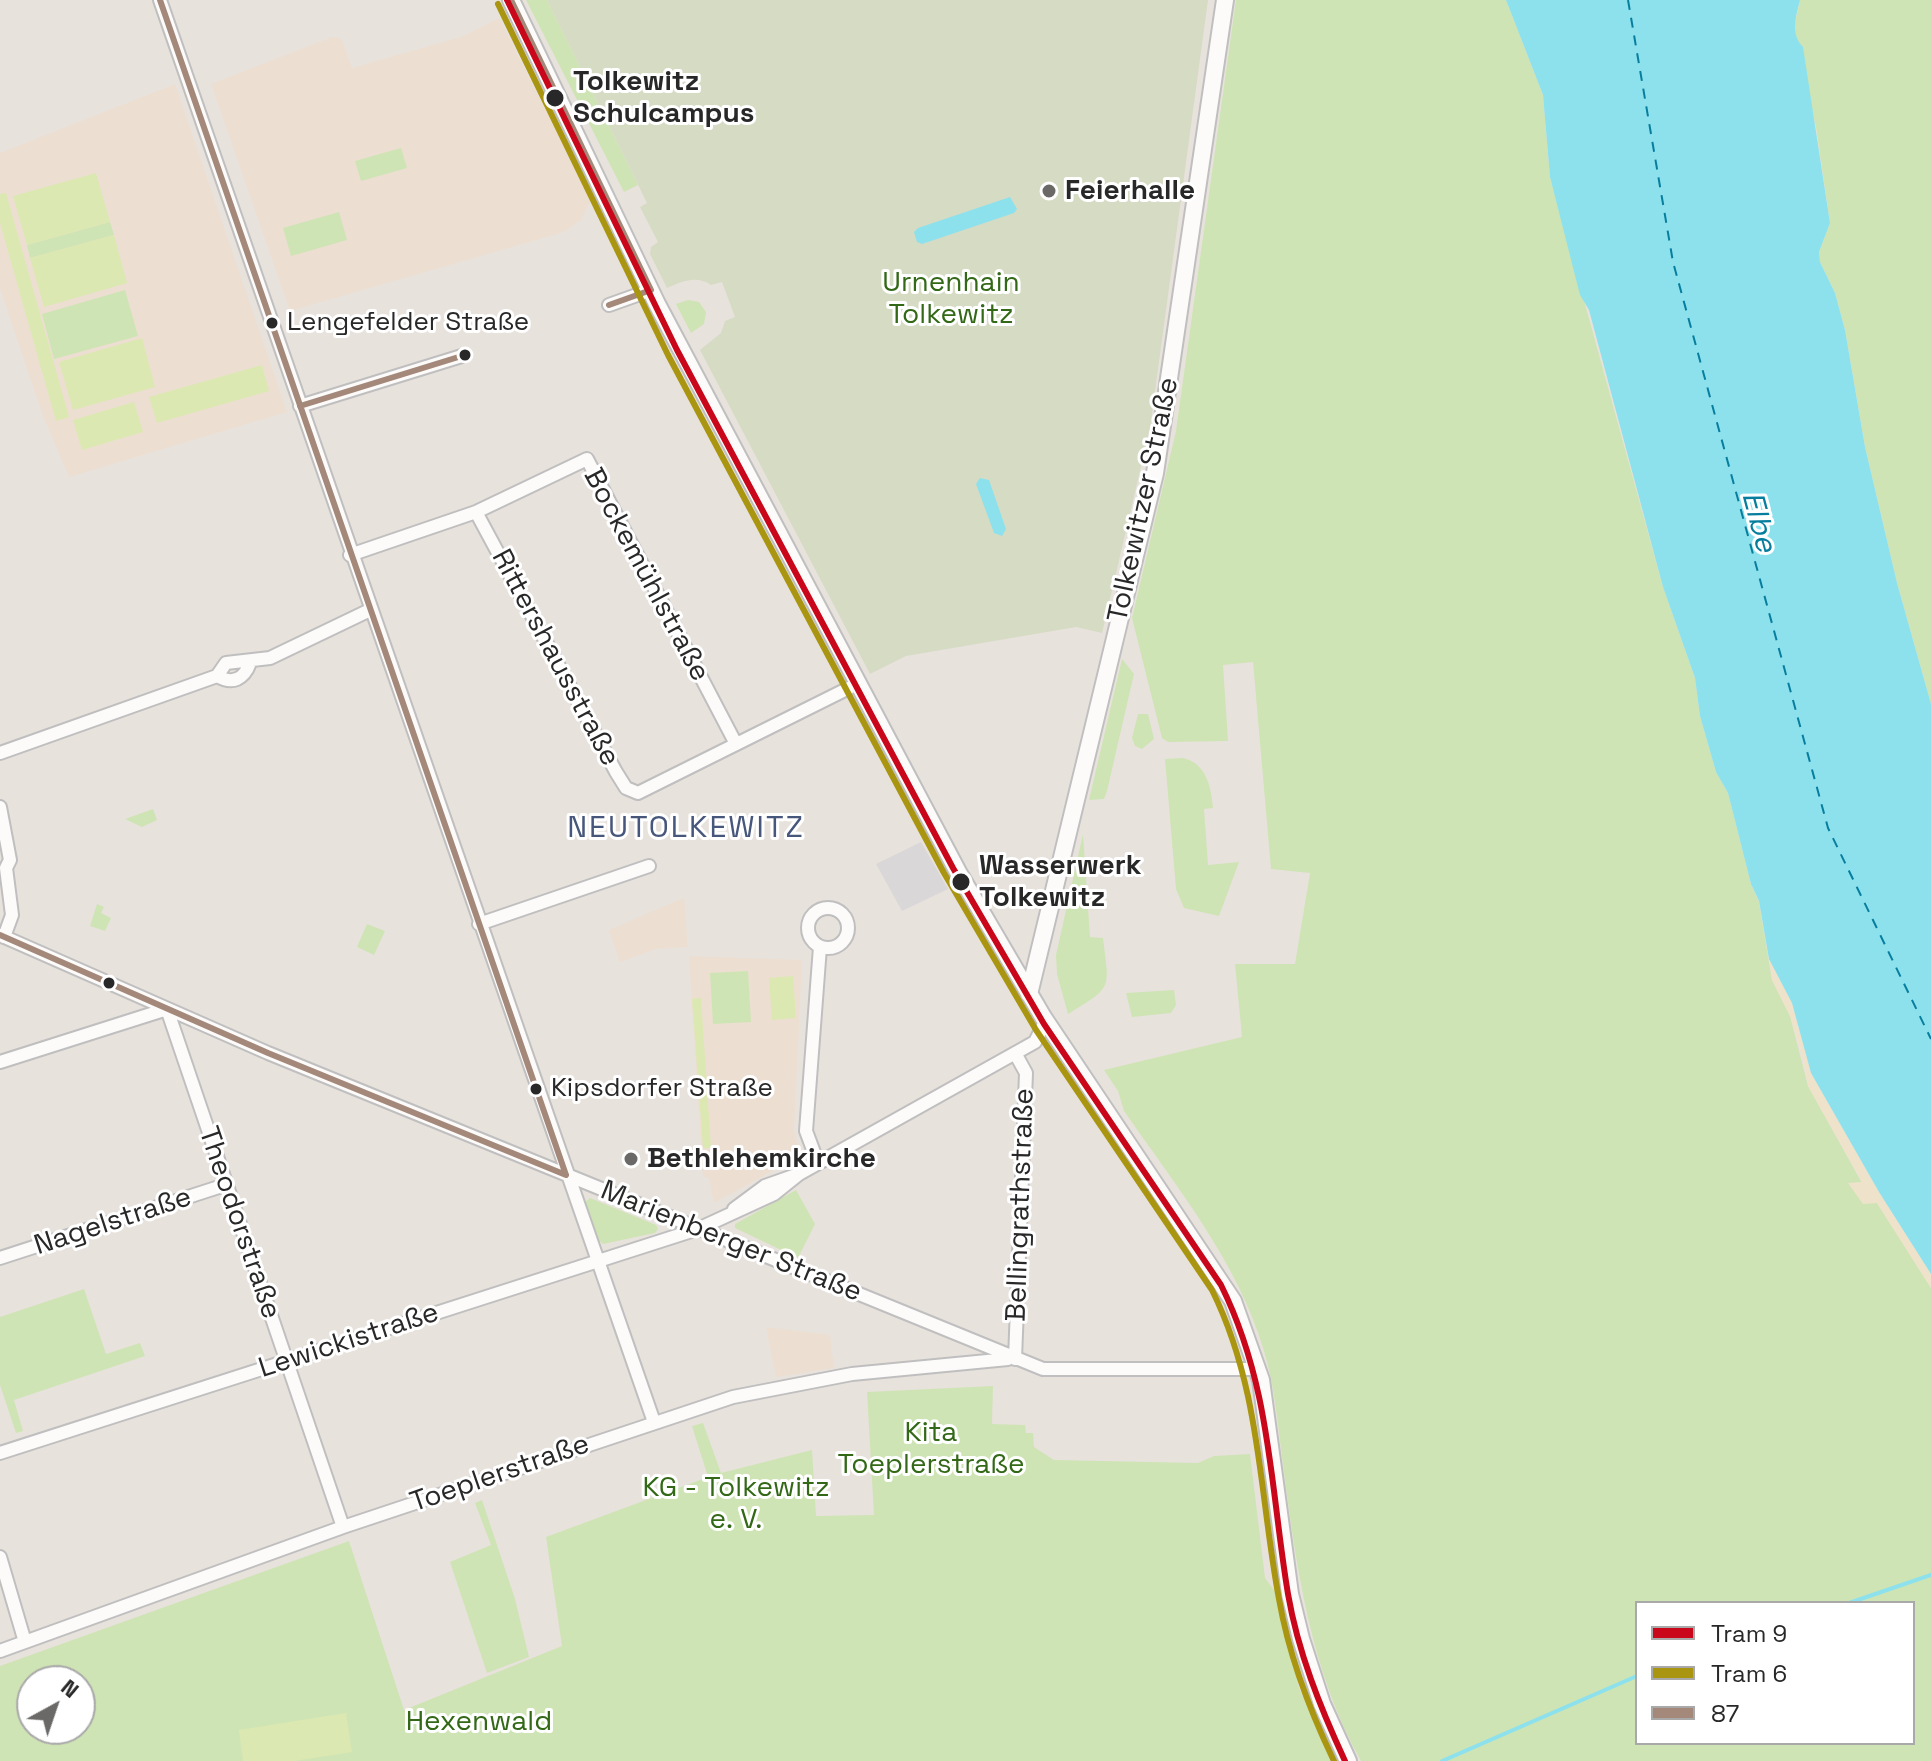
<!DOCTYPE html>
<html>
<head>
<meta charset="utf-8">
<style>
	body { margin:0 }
	#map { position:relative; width:1931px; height:1761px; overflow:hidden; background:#e8e2dd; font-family:"Space Grotesk",sans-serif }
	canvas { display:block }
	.legend { position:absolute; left:1635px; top:1601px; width:280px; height:144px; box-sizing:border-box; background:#fff; border:2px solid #a9a9a9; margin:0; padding:10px 14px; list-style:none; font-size:24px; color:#282828 }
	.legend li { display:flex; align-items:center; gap:16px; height:40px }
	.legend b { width:40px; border:2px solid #a9a9a9 }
	.north { position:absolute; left:16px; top:1665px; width:80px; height:80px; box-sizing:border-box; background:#fff; border:2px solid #a9a9a9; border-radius:50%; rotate:40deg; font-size:22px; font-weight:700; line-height:32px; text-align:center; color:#282828 }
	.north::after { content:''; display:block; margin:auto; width:28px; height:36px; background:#6b6967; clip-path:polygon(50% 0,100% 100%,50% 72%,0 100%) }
</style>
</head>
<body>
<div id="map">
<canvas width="1931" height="1761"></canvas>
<ul class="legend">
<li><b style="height:10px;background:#c9061a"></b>Tram 9</li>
<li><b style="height:10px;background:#a99510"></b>Tram 6</li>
<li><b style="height:10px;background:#a4897a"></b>87</li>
</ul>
<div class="north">N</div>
</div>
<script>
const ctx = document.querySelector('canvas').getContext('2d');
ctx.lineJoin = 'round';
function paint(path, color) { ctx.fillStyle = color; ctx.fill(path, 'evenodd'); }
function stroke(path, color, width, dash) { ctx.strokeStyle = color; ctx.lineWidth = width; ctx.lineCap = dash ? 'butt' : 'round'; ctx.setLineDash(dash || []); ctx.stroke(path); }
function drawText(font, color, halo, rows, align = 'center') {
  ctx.font = font + ' "Space Grotesk",sans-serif'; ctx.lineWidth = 6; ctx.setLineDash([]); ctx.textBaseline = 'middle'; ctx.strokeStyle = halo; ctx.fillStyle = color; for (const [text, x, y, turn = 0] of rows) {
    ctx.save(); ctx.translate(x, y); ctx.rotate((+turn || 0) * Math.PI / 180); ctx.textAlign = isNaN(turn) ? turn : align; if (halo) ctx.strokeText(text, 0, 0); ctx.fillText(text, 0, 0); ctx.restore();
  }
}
const industrial = new Path2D(`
	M921,842L948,889L902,911L876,864Z`);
const education = new Path2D(`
	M499,18L591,200L581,220L564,232L290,311L211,84L332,37L342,39L352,68L461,37Z
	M175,84L287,412L69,477L43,416L0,289V153Z
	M684,898L688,947L656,949L620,962L609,930Z
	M689,956L802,960L794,1130L800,1156L714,1203L709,1178L703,1177Z
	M766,1327L830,1335L834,1368L776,1377Z`);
const green = new Path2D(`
	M526,0H547L638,185L624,192Z
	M1236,0H1506L1543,95L1550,177L1663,587L1695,678L1700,716L1716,772L1728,793L1751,884L1759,902L1772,980L1790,1016L1808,1086L1862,1183H1849L1877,1203L1931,1288V1761H1361C1310,1670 1296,1566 1283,1464C1278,1427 1275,1387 1264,1351C1238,1262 1176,1186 1124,1111L1118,1091L1104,1070L1242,1037L1235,964H1295L1310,873L1271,869L1253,662L1223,665L1228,741L1168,742L1162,738L1132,618L1176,431ZM1637,1603H1913V1743H1637Z
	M1800,0H1931V704L1897,583L1865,447L1845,330L1835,293L1820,262L1819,252L1830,223L1816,127L1794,27Z
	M401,148L407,168L361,181L355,161Z
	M339,212L347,240L291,256L283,228Z
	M110,222L114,235L30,258L27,245Z
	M125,290L138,336L54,359L42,314Z
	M688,300L699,302L706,312L704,324L691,333L676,304Z
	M1122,659L1134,674L1107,791L1104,799L1089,800Z
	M1138,714H1148L1154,739L1142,749L1135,746L1132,738Z
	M1183,758C1206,763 1211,786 1213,808L1204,809L1208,865L1239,862L1219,916L1184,908L1176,889L1165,759Z
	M153,809L157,820L142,827L125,819Z
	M1083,834L1090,937L1103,938C1109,990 1114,986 1068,1014L1057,974L1056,955Z
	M97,904L104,907L101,913L111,918L105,931L90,926Z
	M367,924L385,931L374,955L357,947Z
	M748,971L751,1022L713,1024L710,973Z
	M1174,990L1176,1005L1171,1013L1132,1017L1126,993Z
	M796,1190L815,1224L798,1258L735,1228V1224Z
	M590,1198L656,1225L658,1229L655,1233L603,1244L596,1238L585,1202Z
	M84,1289L106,1354L140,1343L145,1356L14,1400L23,1431L16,1433L0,1385V1317Z
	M993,1386L992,1424L1025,1425L1026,1433H1033L1034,1447L1054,1460L1198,1463L1214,1456L1250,1454L1265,1578L1277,1594L1299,1688L1332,1761H0V1666L349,1541L404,1710L562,1646L546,1537L708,1477L692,1426L703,1423L721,1473L812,1450L816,1516L874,1515L867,1392ZM32,1681H80V1729H32Z
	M482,1500L515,1599L529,1657L487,1673L450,1562L491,1545L475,1503Z`);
const sand = new Path2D(`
	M1769,959L1792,1003L1811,1073L1879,1192L1931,1274V1288L1877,1203L1863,1204L1848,1183L1862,1182L1808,1086L1802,1055L1790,1016L1772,980Z`);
const cemetery = new Path2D(`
	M547,0H1208L1150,428L1102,633L1076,627L906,656L870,674L700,350L721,333L725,321L735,317L722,282L711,285C697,275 682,281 667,288L650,254L651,247L658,242L640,207L647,203Z`);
const pitch = new Path2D(`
	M96,173L110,222L27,245L13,196Z
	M6,193L69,417L56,421L0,223V194Z
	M114,235L127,283L44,307L30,258Z
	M142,338L155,387L73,410L59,362Z
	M262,365L269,391L157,423L149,397Z
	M134,402L143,432L82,450L73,420Z
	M793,976L796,1018L772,1020L769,978Z
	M701,998L711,1148H703L692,999Z
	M346,1713L352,1752L294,1761H243L239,1730Z`);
const water = new Path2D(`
	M1506,0H1800C1796,17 1790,33 1803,47L1830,223L1819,252L1820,262L1835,293L1845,330L1865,447L1897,583L1931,704V1274L1879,1192L1811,1073L1792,1003L1769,959L1759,901L1751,884L1728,793L1716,772L1700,716L1695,678L1663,587L1589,310L1580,295L1550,177L1543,95Z
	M1010,197L1017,209L1014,213L922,244L917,242L914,232L918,228Z
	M980,478L989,480L1006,529L1002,536L994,533L976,484Z`);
const stream = new Path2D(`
	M1849,1603L1931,1575
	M1442,1761L1637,1676`);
const ferry = new Path2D(`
	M1628,0L1673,262L1828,828L1931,1039`);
const minor = new Path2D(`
	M160,0L654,1422
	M609,305L651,290
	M300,406L465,355
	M476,512L616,772L626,788L638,793L857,684
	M350,555L476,512L587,459L736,744
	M217,676C233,685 244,679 250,663
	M0,753L217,676L226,663L270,658L370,610
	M0,807L10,860L6,868L12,915L4,937
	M808 928a20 20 0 1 1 40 0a20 20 0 1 1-40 0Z
	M479,924L649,866
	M0,935L268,1053L1043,1369H1258
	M0,1062L167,1009L343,1527
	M818,1163L806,1131L820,947
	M734,1209L765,1186L799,1174L1035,1042L1044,1024L1043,1017
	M0,1258L225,1185
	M1015,1359L1026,1073L1015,1053
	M0,1453L698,1229L774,1194L799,1174
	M0,1557L25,1642
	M0,1651L343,1527L733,1397L852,1374L1008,1359`);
const secondary = new Path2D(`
	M511,0L657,304L958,872L1043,1017L1233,1301L1261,1380L1290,1594L1301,1639L1322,1704L1348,1761
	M1029,994L1155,473L1225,0`);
const bus1 = new Path2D(`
	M160,0L566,1175
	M511,0L651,290L609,305
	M300,406L465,355
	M0,935L268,1053L566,1175`);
const tram1 = new Path2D(`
	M507,0L677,350L953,868L1044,1024L1221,1285C1271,1386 1270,1486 1288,1594C1298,1652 1320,1707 1345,1761`);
const tram2 = new Path2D(`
	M498,4L668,355L944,873L1036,1030L1212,1290C1261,1389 1259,1493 1279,1599C1289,1656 1309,1709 1334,1761`);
const markers = [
	[555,98,10,"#282828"],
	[1049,191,8,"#6b6967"],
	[272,323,7,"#282828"],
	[465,355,7,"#282828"],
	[961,882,10,"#282828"],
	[109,983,7,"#282828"],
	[536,1089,7,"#282828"],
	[631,1159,8,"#6b6967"]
];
const busNames = [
	["Lengefelder Straße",287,323],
	["Kipsdorfer Straße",551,1089]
];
const stopNames = [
	["Tolkewitz",573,82],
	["Schulcampus",573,114],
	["Wasserwerk",979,866],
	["Tolkewitz",979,898]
];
const poiNames = [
	["Feierhalle",1065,191],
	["Bethlehemkirche",647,1159]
];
const parkNames = [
	["Urnenhain",951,283],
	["Tolkewitz",951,315],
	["Kita",931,1433],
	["Toeplerstraße",931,1465],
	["KG - Tolkewitz",736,1488],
	["e. V.",736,1520],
	["Hexenwald",479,1722]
];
const streetNames = [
	["Tolkewitzer Straße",1144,500,-78],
	["Bockemühlstraße",646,575,62],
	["Rittershausstraße",555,658,62],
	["Bellingrathstraße",1021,1205,-88],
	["Nagelstraße",113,1222,-18],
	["Theodorstraße",239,1223,71],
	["Marienberger Straße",731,1242,22],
	["Lewickistraße",349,1341,-18],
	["Toeplerstraße",500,1474,-19]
];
const waterNames = [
	["Elbe",1758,522,75]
];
const neighbourhoodNames = [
	["NEUTOLKEWITZ",686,829]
];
paint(industrial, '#dad7d9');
paint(education, '#ecdfd1');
paint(green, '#cfe4b4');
paint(sand, '#eee3ca');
paint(cemetery, '#d6dbc4');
paint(pitch, '#dce8b1');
paint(water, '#8de1ed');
stroke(stream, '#8de1ed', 4);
stroke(ferry, '#077e9e', 2, [10, 8]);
stroke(minor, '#c0bfbf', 16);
stroke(secondary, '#c0bfbf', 20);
stroke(minor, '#fcfbfa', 12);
stroke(secondary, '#fcfbfa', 16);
stroke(bus1, '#a4897a', 6);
stroke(tram1, '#c9061a', 6);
stroke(tram2, '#a99510', 6);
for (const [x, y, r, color] of markers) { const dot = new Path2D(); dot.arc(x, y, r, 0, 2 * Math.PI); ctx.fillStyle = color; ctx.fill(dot); stroke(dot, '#fff', 3); }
drawText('26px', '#282828', '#fff', busNames, 'left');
drawText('bold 28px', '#282828', '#fff', stopNames, 'left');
drawText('bold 28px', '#282828', '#fff', poiNames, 'left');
drawText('28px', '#326816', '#fff', parkNames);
drawText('28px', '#282828', '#fff', streetNames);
drawText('italic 30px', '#077e9e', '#fff', waterNames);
ctx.letterSpacing = '2px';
drawText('30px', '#47577b', '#fff', neighbourhoodNames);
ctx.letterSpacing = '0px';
</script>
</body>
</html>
